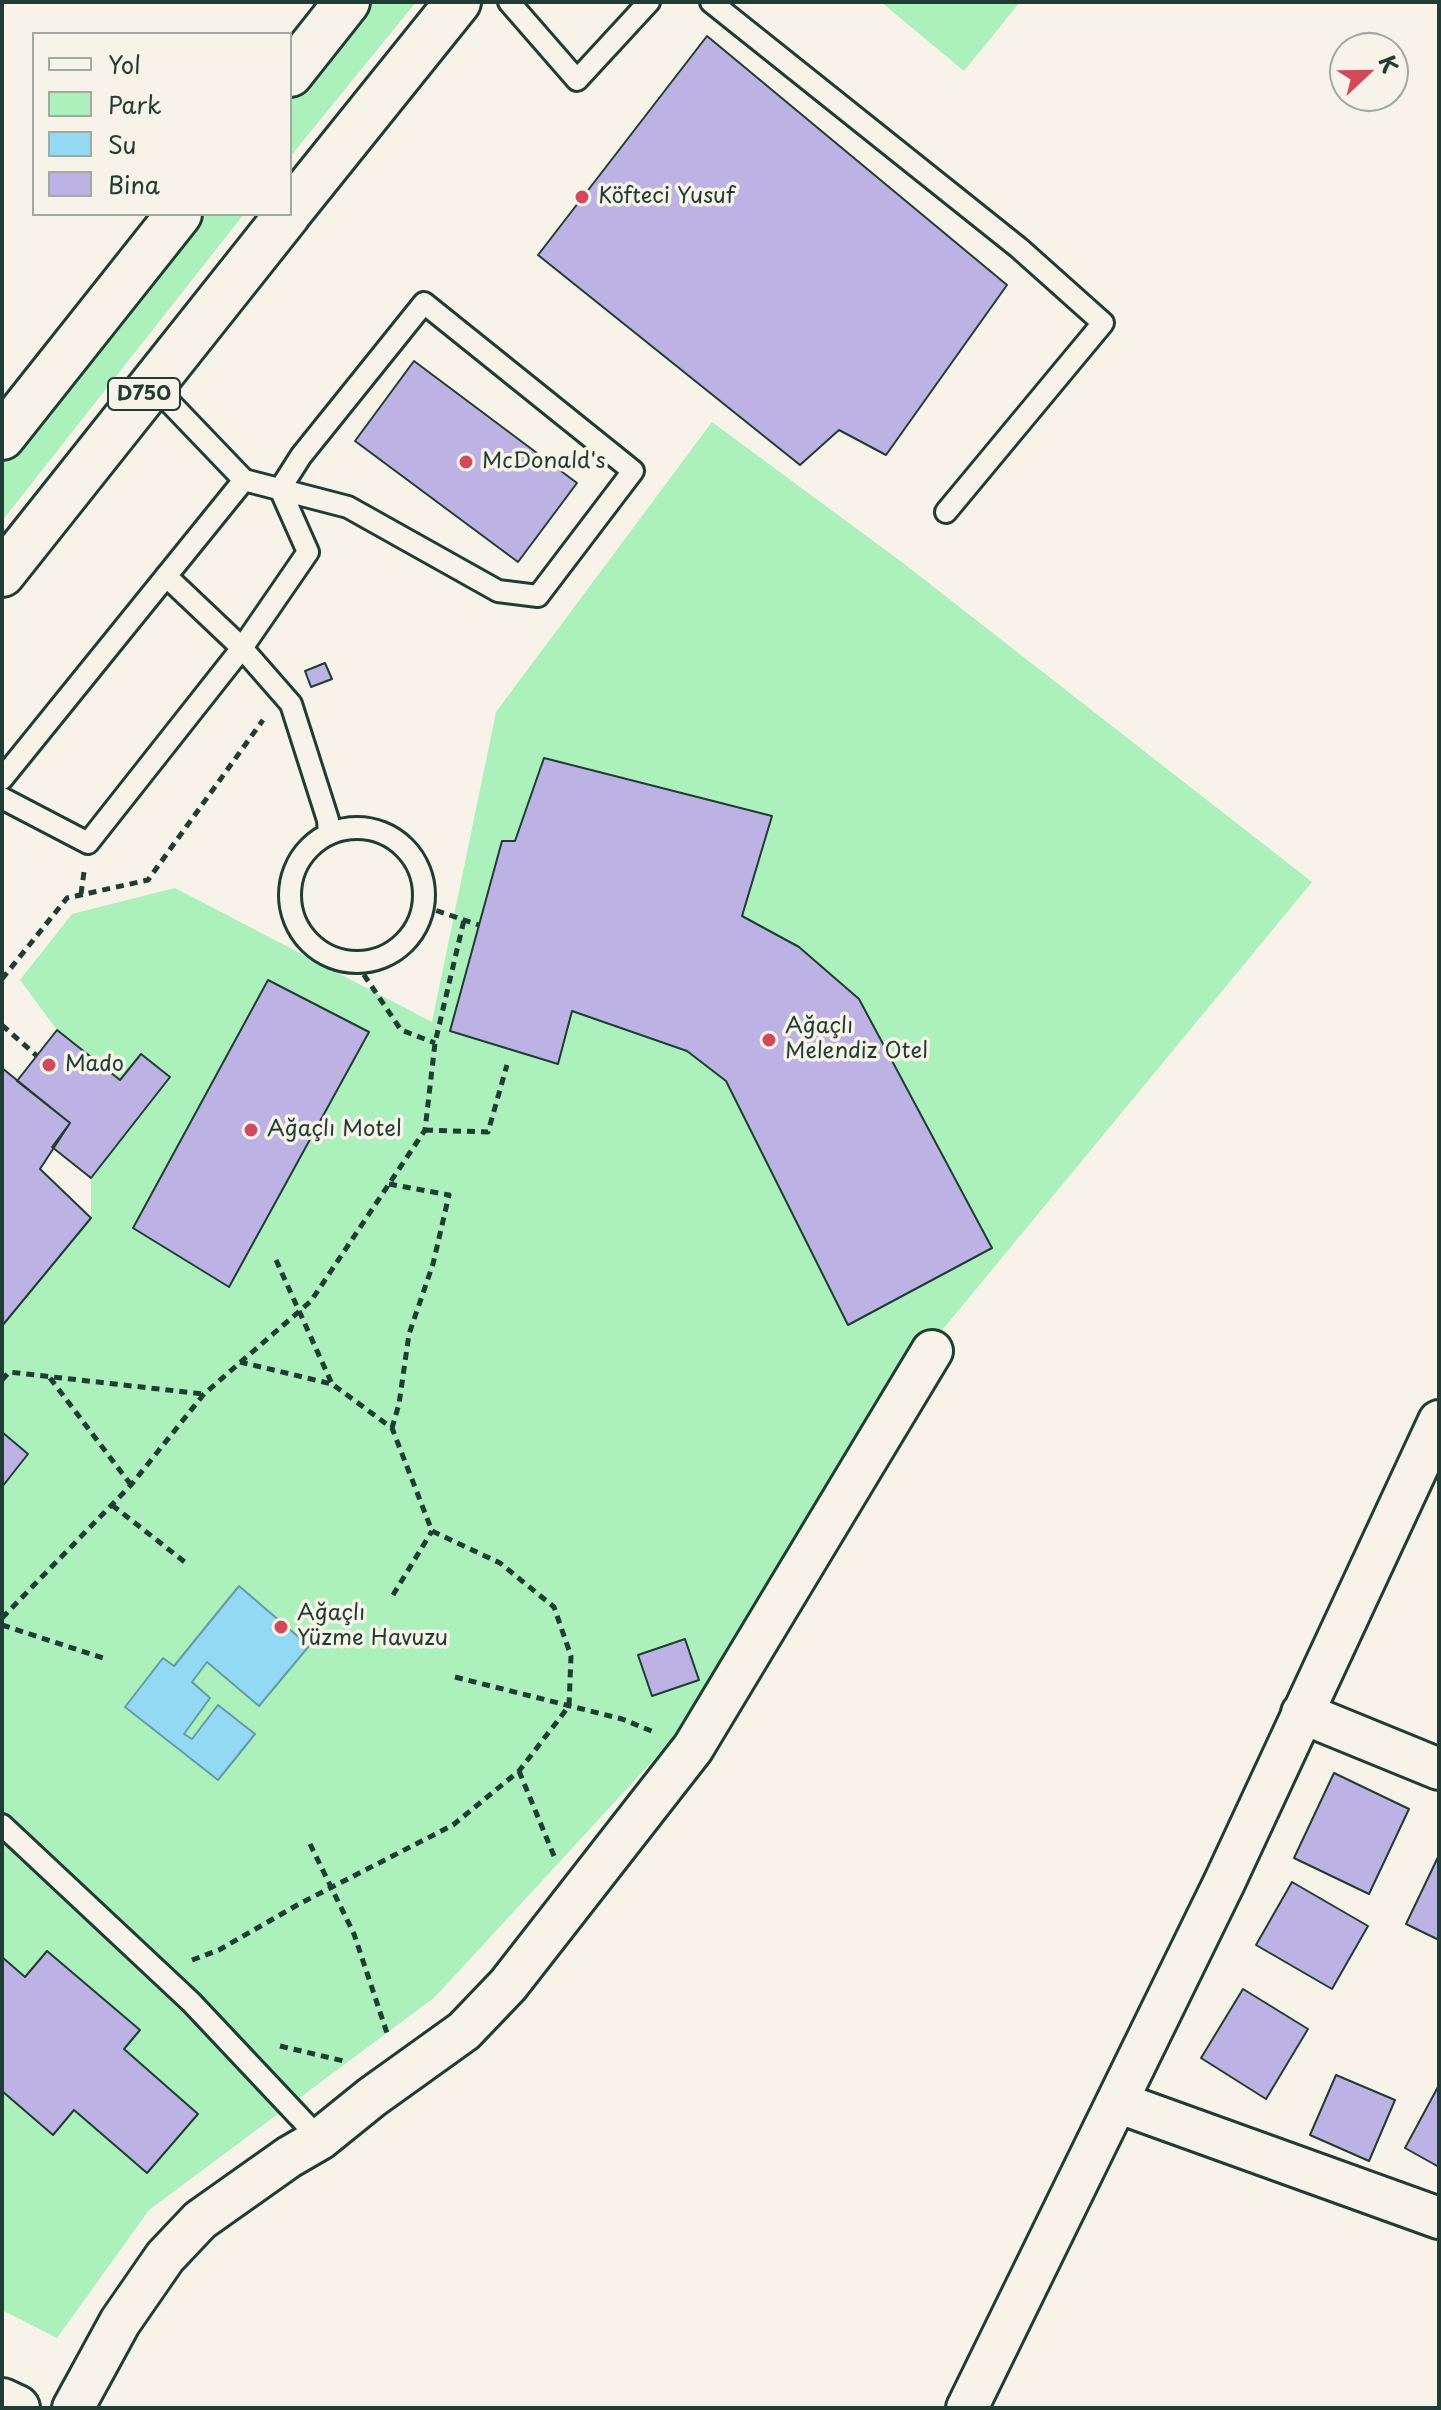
<!DOCTYPE html>
<html>
<head>
<meta charset="utf-8">
<style>
	body { margin:0 }
	#map { position:relative; width:1441px; height:2410px; overflow:hidden; background:#f7f3e8; font-family:"Playpen Sans",sans-serif }
	canvas { display:block }
	.frame { position:absolute; inset:0; border:4px solid #1f3d34; pointer-events:none }
	.legend { position:absolute; left:32px; top:32px; width:260px; height:184px; box-sizing:border-box; background:#f7f3e8; border:2px solid #a1aaa0; margin:0; padding:10px 14px; list-style:none; font-size:24px; color:#1f3d34 }
	.legend li { display:flex; align-items:center; gap:16px; height:40px }
	.legend b { width:40px; border:2px solid #a1aaa0 }
	.north { position:absolute; left:1329px; top:32px; width:80px; height:80px; box-sizing:border-box; background:#f7f3e8; border:2px solid #a1aaa0; border-radius:50%; rotate:68deg; font-size:22px; font-weight:700; line-height:32px; text-align:center; color:#1f3d34 }
	.north::after { content:''; display:block; margin:auto; width:28px; height:36px; background:#d1495b; clip-path:polygon(50% 0,100% 100%,50% 72%,0 100%) }
</style>
</head>
<body>
<div id="map">
<canvas width="1441" height="2410"></canvas>
<div class="frame"></div>
<ul class="legend">
<li><b style="height:10px;background:#f7f3e8"></b>Yol</li>
<li><b style="height:22px;background:#acf0bb"></b>Park</li>
<li><b style="height:22px;background:#93d9f4"></b>Su</li>
<li><b style="height:22px;background:#bcb2e4"></b>Bina</li>
</ul>
<div class="north">K</div>
</div>
<script>
const ctx = document.querySelector('canvas').getContext('2d');
ctx.lineJoin = 'round';
function paint(path, color) { ctx.fillStyle = color; ctx.fill(path, 'evenodd'); }
function stroke(path, color, width, dash) { ctx.strokeStyle = color; ctx.lineWidth = width; ctx.lineCap = dash ? 'butt' : 'round'; ctx.setLineDash(dash || []); ctx.stroke(path); }
function drawText(font, color, halo, rows, align = 'center') {
  ctx.font = font + ' "Playpen Sans",sans-serif'; ctx.lineWidth = 7; ctx.setLineDash([]); ctx.textBaseline = 'middle'; ctx.strokeStyle = halo; ctx.fillStyle = color; for (const [text, x, y, turn = 0] of rows) {
    ctx.save(); ctx.translate(x, y); ctx.rotate((+turn || 0) * Math.PI / 180); ctx.textAlign = isNaN(turn) ? turn : align; if (halo) ctx.strokeText(text, 0, 0); ctx.fillText(text, 0, 0); ctx.restore();
  }
}
const green = new Path2D(`
	M367,2H416L290,157V96Z
	M881,2H1020L964,71Z
	M195,214H244L2,521V460Z
	M712,422L903,563L1312,882L882,1403L694,1716L435,1997L149,2210L57,2338L2,2310V1487L28,1455L2,1432V1326L91,1218V1178L170,1077L141,1054L120,1080L57,1030L20,980L72,914L175,888L432,1022L496,712Z`);
const water = new Path2D(`
	M239,1586L309,1646L259,1706L207,1662L192,1682L210,1698L184,1734L192,1739L218,1705L255,1734L218,1780L125,1707L163,1658L174,1666Z`);
const building = new Path2D(`
	M707,36L1007,285L886,455L839,430L800,465L538,255Z
	M414,361L577,483L518,562L355,441Z
	M325,663L332,679L311,687L305,671Z
	M544,758L772,816L742,916L799,947L859,999L992,1248L848,1325L726,1081L687,1051L572,1011L558,1064L450,1031L502,841H515Z
	M268,980L369,1032L229,1287L133,1228Z
	M57,1030L120,1080L141,1054L170,1077L91,1178L52,1147L70,1123L17,1081Z
	M2,1068L70,1123L40,1169L91,1218L2,1326Z
	M2,1432L28,1454L2,1487Z
	M685,1639L699,1680L652,1696L638,1655Z
	M1334,1773L1409,1809L1369,1894L1294,1858Z
	M1439,1855V1940L1406,1924Z
	M1292,1882L1368,1926L1332,1989L1256,1945Z
	M47,1951L140,2030L124,2049L198,2114L147,2173L74,2110L53,2135L2,2091V1957L25,1977Z
	M1243,1989L1308,2029L1266,2099L1201,2058Z
	M1336,2075L1395,2100L1369,2161L1310,2135Z
	M1439,2085V2167L1405,2148Z`);
const path = new Path2D(`
	M81,894L84,872
	M423,906L479,925
	M356,963L401,1030L435,1043
	M2,979L67,898L148,880L263,720
	M2,1025L37,1056
	M425,1130L488,1132L507,1065
	M389,1184L449,1195L433,1264L409,1334L399,1404L392,1428
	M276,1260L332,1384
	M50,1378L131,1485
	M2,1380L9,1372L203,1394
	M112,1505L186,1563
	M393,1595L432,1531
	M2,1618L131,1485L204,1394L311,1301L425,1130L435,1043L464,920
	M2,1625L106,1659
	M455,1677L622,1719L654,1732
	M519,1771L554,1856
	M310,1844L354,1934L388,2036
	M192,1960L219,1950L299,1904L453,1825L519,1771L569,1706L571,1656L554,1607L500,1563L432,1531L392,1428L332,1384L240,1362
	M280,2046L348,2062`);
const service = new Path2D(`
	M509,2L577,80L649,2
	M711,2L1019,248L1103,323L946,512
	M166,576L242,648L291,704L328,820L329,834
	M2,779L244,480
	M2,798L88,843L242,648L308,552L280,489L301,456L424,303L633,471L538,596L498,591L348,507L244,480L152,384
	M290 895a67 67 0 1 1 134 0a67 67 0 1 1-134 0Z
	M2,1825L191,2002L320,2139`);
const minor = new Path2D(`
	M1302,1713L1439,1769
	M1117,2102L1439,2218
	M73,2408L120,2322L165,2257L200,2220L289,2157L320,2139L372,2097L464,2031L508,1985L693,1748L932,1351
	M967,2408L1224,1883L1439,1421`);
const trunk = new Path2D(`
	M290,74L347,2
	M290,211L458,2
	M2,437L179,214
	M2,574L288,214
	M2,2401L17,2408`);
const markers = [
	[582,197,8,"#d1495b"],
	[466,462,8,"#d1495b"],
	[769,1040,8,"#d1495b"],
	[49,1065,8,"#d1495b"],
	[251,1130,8,"#d1495b"],
	[281,1627,8,"#d1495b"]
];
const shields = [
	[144,394,72]
];
const shieldNames = [
	["D750",144,394]
];
const poiNames = [
	["Köfteci Yusuf",598,197],
	["McDonald's",482,462],
	["Ağaçlı",785,1027],
	["Melendiz Otel",785,1052],
	["Mado",65,1065],
	["Ağaçlı Motel",267,1130],
	["Ağaçlı",297,1614],
	["Yüzme Havuzu",297,1639]
];
paint(green, '#acf0bb');
paint(water, '#93d9f4');
stroke(water, '#659ba7', 2);
paint(building, '#bcb2e4');
stroke(building, '#1f3d34', 2);
stroke(service, '#1f3d34', 26);
stroke(minor, '#1f3d34', 46);
stroke(trunk, '#1f3d34', 50);
stroke(path, '#1f3d34', 5, [8, 6]);
stroke(service, '#f7f3e8', 20);
stroke(minor, '#f7f3e8', 40);
stroke(trunk, '#f7f3e8', 44);
for (const [x, y, r, color] of markers) { const dot = new Path2D(); dot.arc(x, y, r, 0, 2 * Math.PI); ctx.fillStyle = color; ctx.fill(dot); stroke(dot, '#f7f3e8', 3); }
for (const [x, y, w] of shields) { const box = new Path2D(); box.roundRect(x - w / 2, y - 16, w, 32, 6); ctx.fillStyle = '#f7f3e8'; ctx.fill(box); stroke(box, '#1f3d34', 2); }
drawText('bold 20px', '#1f3d34', null, shieldNames);
drawText('22px', '#1f3d34', '#f7f3e8', poiNames, 'left');
</script>
</body>
</html>
